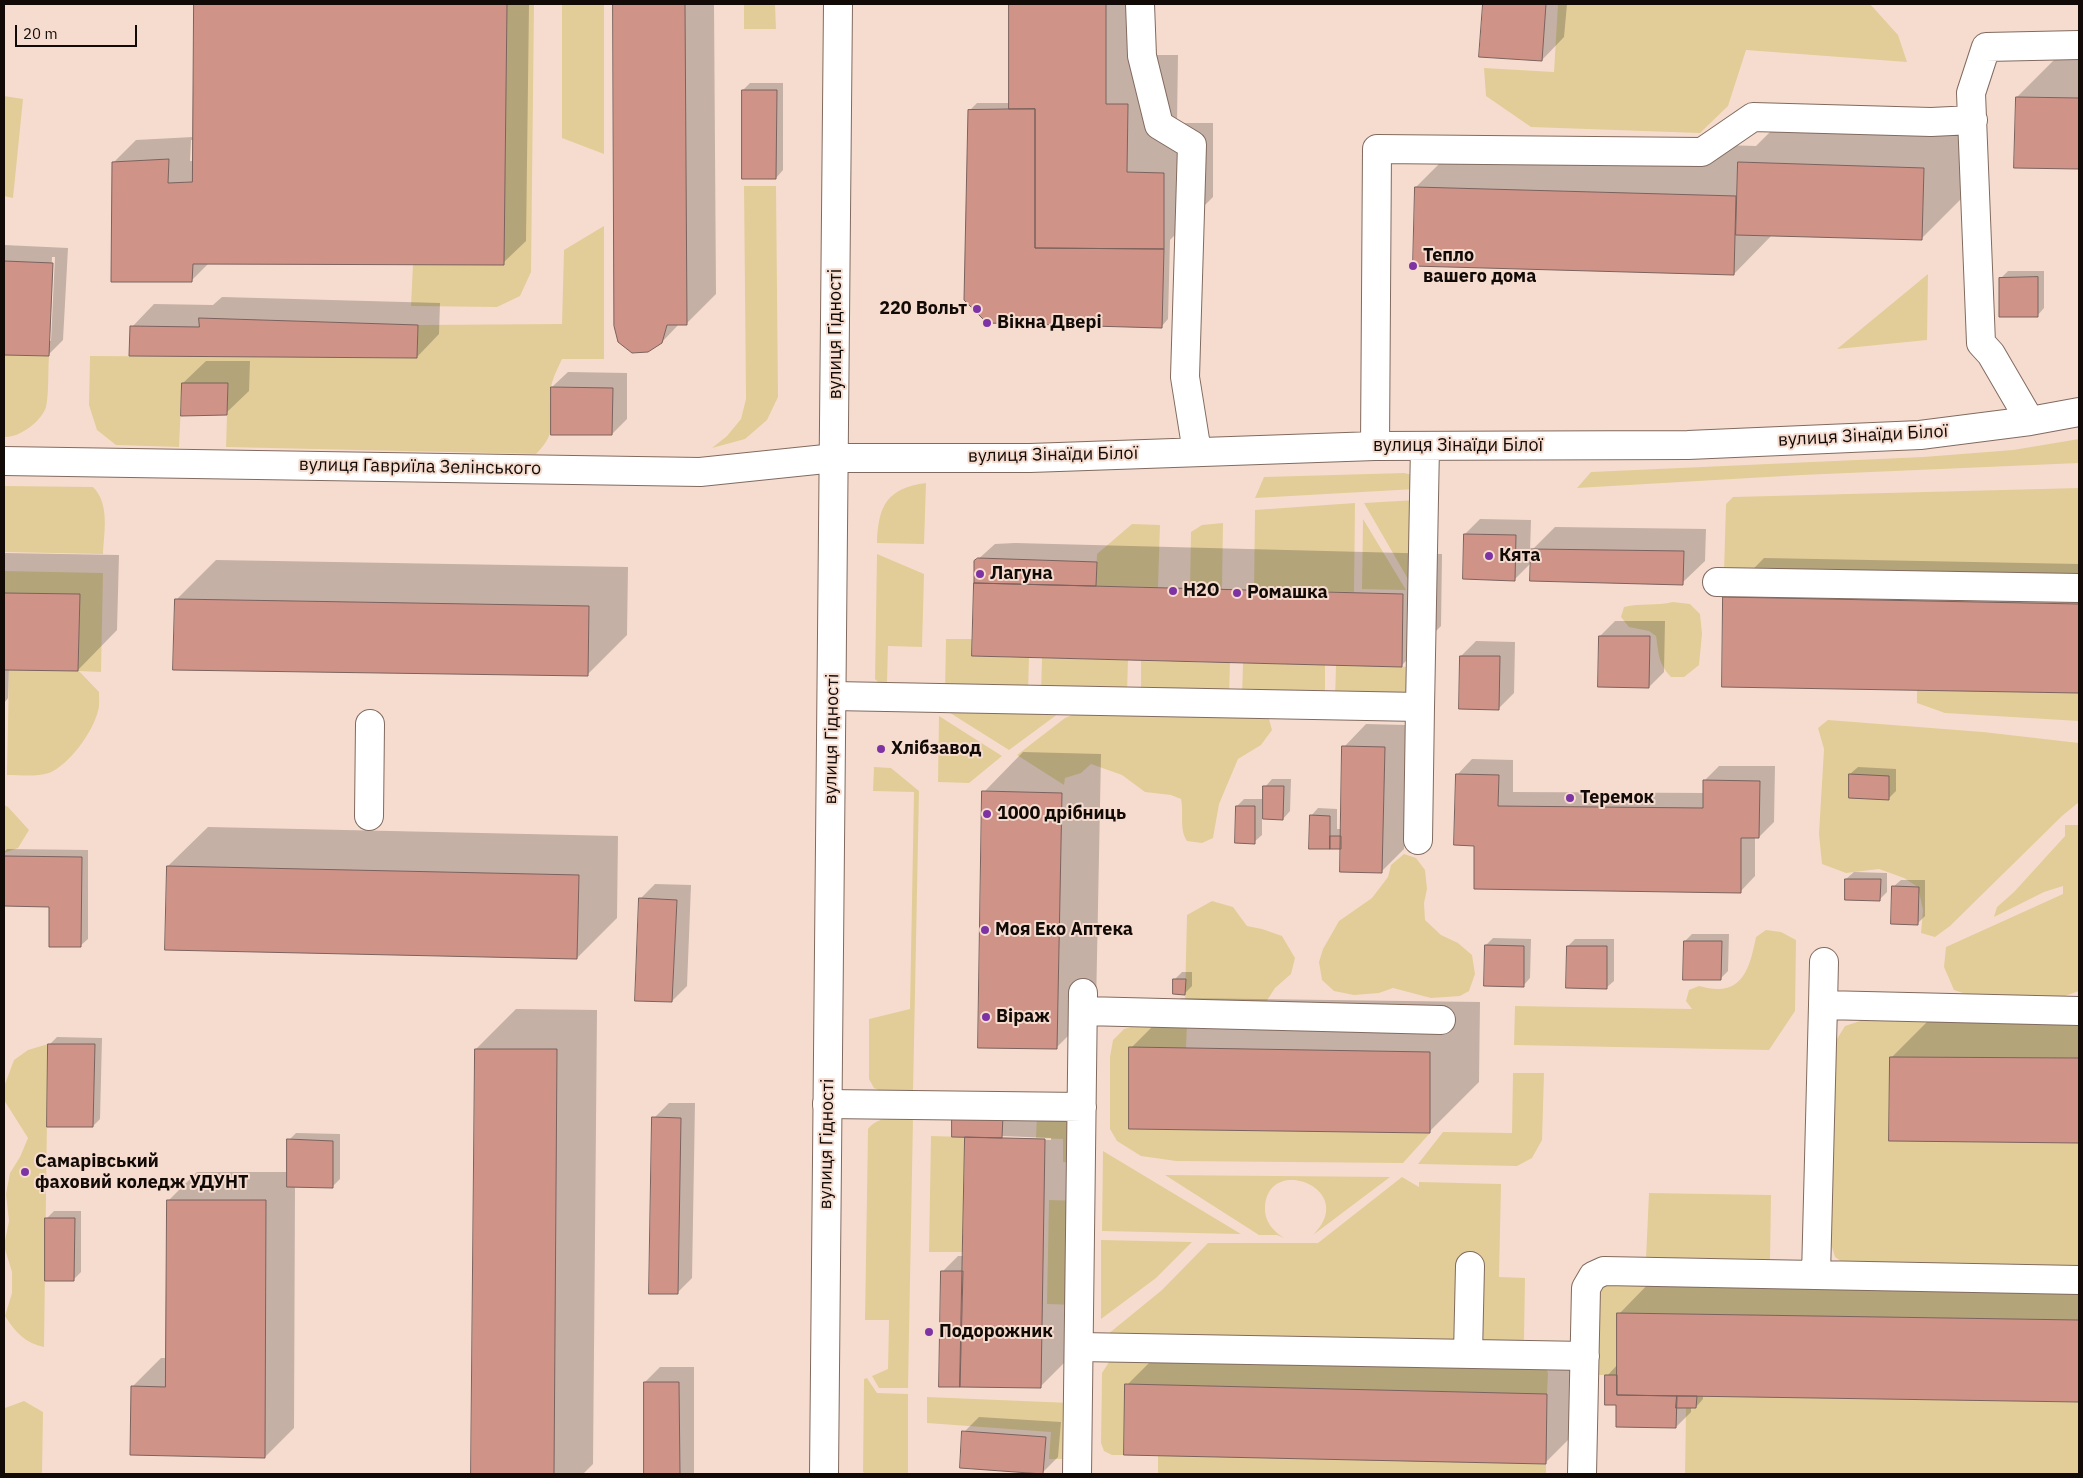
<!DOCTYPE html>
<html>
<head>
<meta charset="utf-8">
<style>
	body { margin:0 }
	#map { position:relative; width:2083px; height:1478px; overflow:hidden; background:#f6dccf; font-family:"IBM Plex Sans",sans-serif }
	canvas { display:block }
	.frame { position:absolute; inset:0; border:5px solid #120a06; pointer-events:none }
	.scale { position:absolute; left:15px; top:25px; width:122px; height:22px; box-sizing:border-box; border:2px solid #120a06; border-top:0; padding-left:6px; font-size:15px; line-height:18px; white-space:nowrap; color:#120a06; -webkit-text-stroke:4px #f6dccf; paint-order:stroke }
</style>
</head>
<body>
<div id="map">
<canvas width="2083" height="1478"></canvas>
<div class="frame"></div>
<div class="scale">20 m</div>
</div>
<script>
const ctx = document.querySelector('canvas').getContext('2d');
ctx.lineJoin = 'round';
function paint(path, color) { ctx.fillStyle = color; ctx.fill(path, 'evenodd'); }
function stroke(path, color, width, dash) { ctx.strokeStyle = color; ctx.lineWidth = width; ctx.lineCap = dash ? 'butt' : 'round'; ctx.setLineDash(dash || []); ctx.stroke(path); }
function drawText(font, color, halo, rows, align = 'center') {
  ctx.font = font + ' "IBM Plex Sans",sans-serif'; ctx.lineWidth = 4; ctx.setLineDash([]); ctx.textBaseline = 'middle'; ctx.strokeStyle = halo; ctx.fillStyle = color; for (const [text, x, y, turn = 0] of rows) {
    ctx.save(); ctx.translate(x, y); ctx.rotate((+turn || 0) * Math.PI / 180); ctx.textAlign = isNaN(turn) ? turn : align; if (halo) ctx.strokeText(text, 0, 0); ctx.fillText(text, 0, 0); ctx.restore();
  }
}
const green = new Path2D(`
	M507,4H534L531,272L520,296L497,307L411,306L413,264H504Z
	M562,4H604V154L562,138Z
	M744,4H775L776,29H744Z
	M1558,4H1870L1898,35L1907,62L1746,50L1728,106L1700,133L1531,127L1486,96L1484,68L1554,72Z
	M4,96L23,99L13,198L4,196Z
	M744,186H776L778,397L767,420L745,439L712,448L727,436L741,419L746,399Z
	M604,226V359H562C558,368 552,379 551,388C548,419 561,429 536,454L226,447L228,383H182L179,447L116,445L97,430L89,405L90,356L417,358L418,325L562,324L564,250Z
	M1928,274L1927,340L1837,349Z
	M4,355L49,356C48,370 49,395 46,407C41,422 19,438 4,437Z
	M2079,439V463L1802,475L1577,488L1591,472L1923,457L2013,450Z
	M1404,473L1413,475L1416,489L1255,498L1264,477Z
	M926,483L924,544L877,543C878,506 887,488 926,483Z
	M4,486L93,487C110,504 104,532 103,554L4,552Z
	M2079,488V578L1724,572L1726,504L1733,497Z
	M1417,500L1412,586L1364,503Z
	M1355,503L1354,592L1254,590L1255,510Z
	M1363,519L1406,590L1362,589Z
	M1223,523L1222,589L1190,588L1191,532L1202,525Z
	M1132,524L1160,525L1158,587L1096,586L1097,554Z
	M877,554L924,574L922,647L888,646L887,683H879L875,679Z
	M4,571L103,573L101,672L79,671L99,692C99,698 100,705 98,711C93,732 69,765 49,773C36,777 20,775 7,775L9,670L78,671L80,594L4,593Z
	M1673,602L1690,604L1700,614L1702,634L1699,665L1684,677H1671C1658,663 1659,655 1656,636L1649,631L1629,627L1621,617L1624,607C1640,603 1656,606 1673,602Z
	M946,639H972V656L1029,658L1028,693L945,692Z
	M1042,658L1128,660L1127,694L1041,693Z
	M1141,661L1230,663L1229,696L1141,694Z
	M1243,663L1325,665V698L1242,697Z
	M1336,665L1413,667L1409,698L1335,699Z
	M1917,690L2079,693V721L1945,713L1917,703Z
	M939,706L1066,708L1009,750Z
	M1086,709L1257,713L1269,719L1272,730L1261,745L1238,759L1219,804L1213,838L1202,843L1187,841C1179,829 1184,814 1181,799L1171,795L1145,792L1122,775L1091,764L1081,773L1065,778L1064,785L1017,755L1065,718Z
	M939,716L1002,756L969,783L938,782Z
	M1828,720L1983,732L2079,743V802L2062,816L1950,926L1935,937L1921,933L1923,910L1918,887L1904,878L1879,869L1846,873L1822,864L1819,834L1824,749L1818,728Z
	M874,767L891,768L919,791L913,1092H884L874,1088L869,1079V1019L910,1009L914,792L873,791Z
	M4,805L8,807L29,830L18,848L4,853Z
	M2065,825H2079V991L2062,997L1984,1000L1954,990L1944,967L1946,947L2063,894V886L2044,892L1994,917L1997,907L2014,892L2065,836Z
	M1404,854L1416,858L1425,870L1427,889L1424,903L1425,920L1441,935L1458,943L1472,955L1475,974L1469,991L1460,996L1431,998L1393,988L1379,993L1354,995L1334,991L1322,980L1319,962L1323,949L1339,921L1372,898L1388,877L1391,865Z
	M1212,901L1233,907L1247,926L1262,929L1282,936L1295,958L1291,974L1275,988L1266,1002L1185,1000L1187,915Z
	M1766,930L1781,932L1796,940L1795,1011L1769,1050L1514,1045L1515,1006L1692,1009L1686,1001L1689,990L1699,986C1741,998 1749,972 1756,937Z
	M1863,1020L2079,1024V1058L1890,1057L1889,1141L2079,1143V1271L1848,1266L1835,1257L1830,1241L1835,1042L1845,1026Z
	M1138,1025H1187L1186,1048H1129V1129L1430,1133L1403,1163L1176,1161L1141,1156L1117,1141L1110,1129V1057L1113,1040L1124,1029Z
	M48,1044L44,1347C25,1343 15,1332 5,1316L12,1293V1272L4,1246L9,1221L6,1194L10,1173L20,1157L28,1138L4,1100L5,1084L14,1060L28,1050Z
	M1513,1073H1544L1542,1140L1532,1158L1517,1166L1418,1164L1443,1132L1512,1133Z
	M1037,1115L1069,1116L1078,1163L1063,1162V1139L1036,1138Z
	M913,1118L908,1388H879L872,1376L888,1369L889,1320H865L868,1129C878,1115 897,1118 913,1118Z
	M931,1136L965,1137L963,1252H929Z
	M1103,1151L1241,1234L1102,1231Z
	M1165,1175L1390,1177L1313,1235C1360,1189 1268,1153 1265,1207C1264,1221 1273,1231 1284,1238L1277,1235H1259Z
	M1402,1177L1419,1187V1182L1501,1184L1499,1277L1525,1278L1524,1339L1519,1346L1458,1343L1102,1339L1162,1290L1208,1243H1318Z
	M1649,1193L1771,1195L1770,1261L1646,1259Z
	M1049,1200L1078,1201L1076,1305L1047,1304Z
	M1101,1240L1192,1242L1156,1278L1101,1319Z
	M1619,1280L2079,1290V1320L1618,1313L1617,1375H1598L1596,1299L1605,1285Z
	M1122,1358L1545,1366L1548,1373L1547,1394L1126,1384L1124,1455H1112L1104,1451L1101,1443L1102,1373L1109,1362Z
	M867,1378L877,1393L908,1394V1474H865L863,1472L864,1379Z
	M1697,1396L2079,1402V1474H1685L1686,1408H1696Z
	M927,1397L1071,1403L1070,1459H1049L1051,1432L927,1423Z
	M24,1401L43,1412L42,1474H4V1411L5,1408Z
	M1158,1455L1546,1464V1474H1158Z`);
const shadow = new Path2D(`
	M196,4H529L526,241L503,263H209L191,281L113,163L136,140L193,137ZM191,140H193V161H190Z
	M614,4H714L716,294L687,323H680L662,342L616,326Z
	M1010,4H1155V55H1178L1177,123H1213V197L1170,240L1168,319L1161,327L970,110L977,103H1010Z
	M1484,4H1567L1564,37L1542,60L1480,56Z
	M2067,47H2079V168L2015,166L2017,97Z
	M750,83H783V170L776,178L743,90Z
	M1789,113L1973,118L1971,189L1921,239L1773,234L1734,274L1416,187L1466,137L1756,146Z
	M4,245L68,248L63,340L48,355L4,354ZM52,257H55L51,341H48Z
	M2008,271H2044V308L2037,316L2001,278Z
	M222,297L440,303L439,334L417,357L132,327L154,304L213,305Z
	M206,361H250L249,391L226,413L183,383Z
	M568,372L627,373V419L612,434L552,387Z
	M1480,519L1531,520L1530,552L1555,527L1706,529L1705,561L1682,583L1532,562L1514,580L1465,534Z
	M1015,543L1442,554L1441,626L1401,666L973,655L975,562L995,544Z
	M4,553L119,555L117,630L78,670L9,668L8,698L4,703Z
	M1764,558L2079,564V692L1723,686L1725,598Z
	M216,560L628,567L627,635L587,675L176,600Z
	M1615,621H1665L1664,672L1649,687L1600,636Z
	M1476,641L1515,642L1514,693L1499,708L1461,656Z
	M1366,724L1406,725L1404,849L1382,871L1342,848L1311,847V816L1318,808L1337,809V829H1342L1344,747Z
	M1023,752L1101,754L1096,1008L1056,1048L984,792Z
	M1472,759L1513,760V792L1704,793V781L1719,766H1775L1774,822L1759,837H1755V876L1740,892L1476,844L1457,775Z
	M1858,767L1896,769V791L1888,799L1850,774Z
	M1272,779H1291L1290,811L1283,819L1265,787Z
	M1244,799H1262V835L1254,842L1237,806Z
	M208,827L618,836L617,918L577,958L168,866Z
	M7,849L88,850V939L80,946L50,905H4V852Z
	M1854,872L1887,873V892L1880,899L1846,879Z
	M1901,880H1925V916L1917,924L1893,887Z
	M655,884L691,885L687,986L672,1001L640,899Z
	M1692,934H1729L1728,971L1721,978L1685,941Z
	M1493,938L1531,939L1530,978L1523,986L1486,945Z
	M1575,939H1614V981L1606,988L1568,946Z
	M1182,972H1192V986L1185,993L1175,979Z
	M1181,998L1480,1002L1479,1082L1429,1132L1131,1048Z
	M516,1009L597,1010L593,1464L583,1474H473L476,1049Z
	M1931,1018L2079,1019V1142L1890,1140L1891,1058Z
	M57,1037L102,1038L100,1119L93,1126L50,1044Z
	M669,1103H695L692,1278L677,1293L654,1118Z
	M961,1107L1074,1110L1069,1358L1040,1387L943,1271L958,1256H964L967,1136ZM1002,1136L1051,1138V1140L1000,1139Z
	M296,1133L340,1134V1179L332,1187L295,1186L294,1428L265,1457L132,1387L161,1358H167L168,1201L197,1172H288L289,1140Z
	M54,1211H81V1272L74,1279L47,1218Z
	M1658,1274L2079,1280V1401L1703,1395V1399L1696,1407H1691V1412L1676,1427L1618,1404L1607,1376L1618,1364L1619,1314Z
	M1156,1356L1576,1365L1574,1434L1545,1463L1127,1385Z
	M660,1367H694V1474H645V1382Z
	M979,1417L1061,1422L1058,1457L1043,1472L964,1432Z`);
const building = new Path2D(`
	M194,4H507L504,265L193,264L192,282H111L112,162L169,159L168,183L192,182Z
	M613,4H685L687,325H667L662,343L648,352L632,353L618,342L614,326Z
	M1009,4H1106V104H1128L1127,172L1164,173V249L1035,248V109H1009Z
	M1483,4H1546L1542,61L1479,57Z
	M742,90H777L776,179H742Z
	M2016,97L2079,98V169L2014,168Z
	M1035,109V248L1164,249L1162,328L987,323L964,300L968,110Z
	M1738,162L1924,168L1922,240L1736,235Z
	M1415,187L1736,196L1734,275L1413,266Z
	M4,261L53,263L49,356L4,355Z
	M2038,277V317H1999V278Z
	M199,318L418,325L417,358L129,356L130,326L199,327Z
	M182,383H228L227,415L181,416Z
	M551,387L613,388L612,435H551Z
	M1464,534L1516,535L1515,581L1463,579Z
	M1531,549L1684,551L1683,585L1530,581Z
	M978,558L1097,562L1096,586L974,583V561Z
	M974,583L1403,594L1402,667L972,656Z
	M4,593L80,594L78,671L4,670Z
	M1723,597L2079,604V693L1722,687Z
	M175,599L589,606L588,676L173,670Z
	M1599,636H1650L1649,688L1598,687Z
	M1460,656H1500L1499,710L1459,709Z
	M1342,746L1385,747L1382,873L1340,872Z
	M1456,774L1499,775L1498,806L1703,808V780L1760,781L1759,838H1741V893L1474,889V846L1454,845Z
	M1849,774L1889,776V800L1849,798Z
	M1263,786H1284L1283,820L1263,819Z
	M982,791L1062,793L1057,1049L978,1048Z
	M1236,806H1255V844L1235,843Z
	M1310,815L1330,816V849H1309Z
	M1330,836H1341V849H1330Z
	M4,856L82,857L81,947H49V907L4,906Z
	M167,866L579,875L577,959L165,950Z
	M1845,879H1881L1880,901L1845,900Z
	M1892,886L1919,887L1918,925L1891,924Z
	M639,898L677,900L672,1002L635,1001Z
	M1684,941H1722L1721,980H1683Z
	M1485,945L1524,946V987L1484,986Z
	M1567,946H1607V989L1566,988Z
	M1173,979H1186L1185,995L1173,994Z
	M48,1044H95L93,1127H47Z
	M1129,1047L1430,1052V1133L1129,1129Z
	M475,1049H557L554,1474H471Z
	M1890,1057L2079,1058V1143L1889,1141Z
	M952,1114L1003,1115L1002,1138L952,1137Z
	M652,1117L681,1118L678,1294H649Z
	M965,1137L1045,1139L1041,1388L960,1387Z
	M287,1139L333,1141V1188L287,1187Z
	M167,1200H266L265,1458L130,1455L131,1386L165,1387Z
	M45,1218H75L74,1281H45Z
	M941,1271H963L960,1387H939Z
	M1617,1313L2079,1320V1402L1617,1395Z
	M1605,1375H1617V1395L1677,1396L1676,1428L1616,1427V1405H1605Z
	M644,1382H679L680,1474H644Z
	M1125,1384L1547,1394L1546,1464L1124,1455Z
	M1677,1396H1697L1696,1408H1676Z
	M962,1431L1046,1437L1043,1474L960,1468Z`);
const minor = new Path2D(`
	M1140,4L1142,56L1159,125L1192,145L1185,377L1197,452
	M2030,421L1991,354L1981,343L1971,93L1986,47L2079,45
	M1375,446L1377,149L1702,152L1753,117L1931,122L1973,120
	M4,461L700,472L835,458H1030L1375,446L1688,445L1920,435L2030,421L2079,412
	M1717,582L2079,588
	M833,696L1420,707L1425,446
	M369,816L370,724
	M1418,840L1420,707
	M1823,1005L1824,962
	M1084,1011L1441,1020
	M827,1104L1082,1107
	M1816,1275L1823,1005L2079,1011
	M1080,1347L1585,1356
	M1468,1354L1470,1266
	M1077,1474L1083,993
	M1582,1474L1586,1288L1593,1276L1604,1271L2079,1280`);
const major = new Path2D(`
	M824,1474L838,4`);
const markers = [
	[1413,266,5,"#7e33a5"],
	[977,309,5,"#7e33a5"],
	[987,323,5,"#7e33a5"],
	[1489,556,5,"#7e33a5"],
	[980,574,5,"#7e33a5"],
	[1173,591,5,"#7e33a5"],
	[1237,593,5,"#7e33a5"],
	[881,749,5,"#7e33a5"],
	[1570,798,5,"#7e33a5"],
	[987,814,5,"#7e33a5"],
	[985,930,5,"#7e33a5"],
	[986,1017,5,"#7e33a5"],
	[25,1172,5,"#7e33a5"],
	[929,1332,5,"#7e33a5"]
];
const poiNames = [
	["Тепло",1423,256],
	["вашего дома",1423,277],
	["220 Вольт",967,309,"right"],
	["Вікна Двері",997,323],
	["Кята",1499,556],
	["Лагуна",990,574],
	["H2O",1183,591],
	["Ромашка",1247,593],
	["Хлібзавод",891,749],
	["Теремок",1580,798],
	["1000 дрібниць",997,814],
	["Моя Еко Аптека",995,930],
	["Віраж",996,1017],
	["Самарівський",35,1162],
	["фаховий коледж УДУНТ",35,1183],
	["Подорожник",939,1332]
];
const streetNames = [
	["вулиця Гідності",836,334,-90],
	["вулиця Зінаїди Білої",1863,436,-3],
	["вулиця Зінаїди Білої",1458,446],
	["вулиця Зінаїди Білої",1053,455,-1],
	["вулиця Гавриїла Зелінського",420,467,1],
	["вулиця Гідності",832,739,-89],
	["вулиця Гідності",827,1144,-89]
];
paint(green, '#e2cd98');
paint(shadow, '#0003');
paint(building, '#d09388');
stroke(building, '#7b625d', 1);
stroke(minor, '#816a5f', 30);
stroke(major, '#816a5f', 30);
stroke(minor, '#fff', 28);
stroke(major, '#fff', 28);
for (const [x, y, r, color] of markers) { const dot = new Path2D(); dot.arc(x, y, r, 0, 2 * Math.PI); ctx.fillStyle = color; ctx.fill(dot); stroke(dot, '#f6dccf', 2); }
drawText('bold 18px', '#120a06', '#f6dccf', poiNames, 'left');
drawText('18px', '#120a06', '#f6dccf', streetNames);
</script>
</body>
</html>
